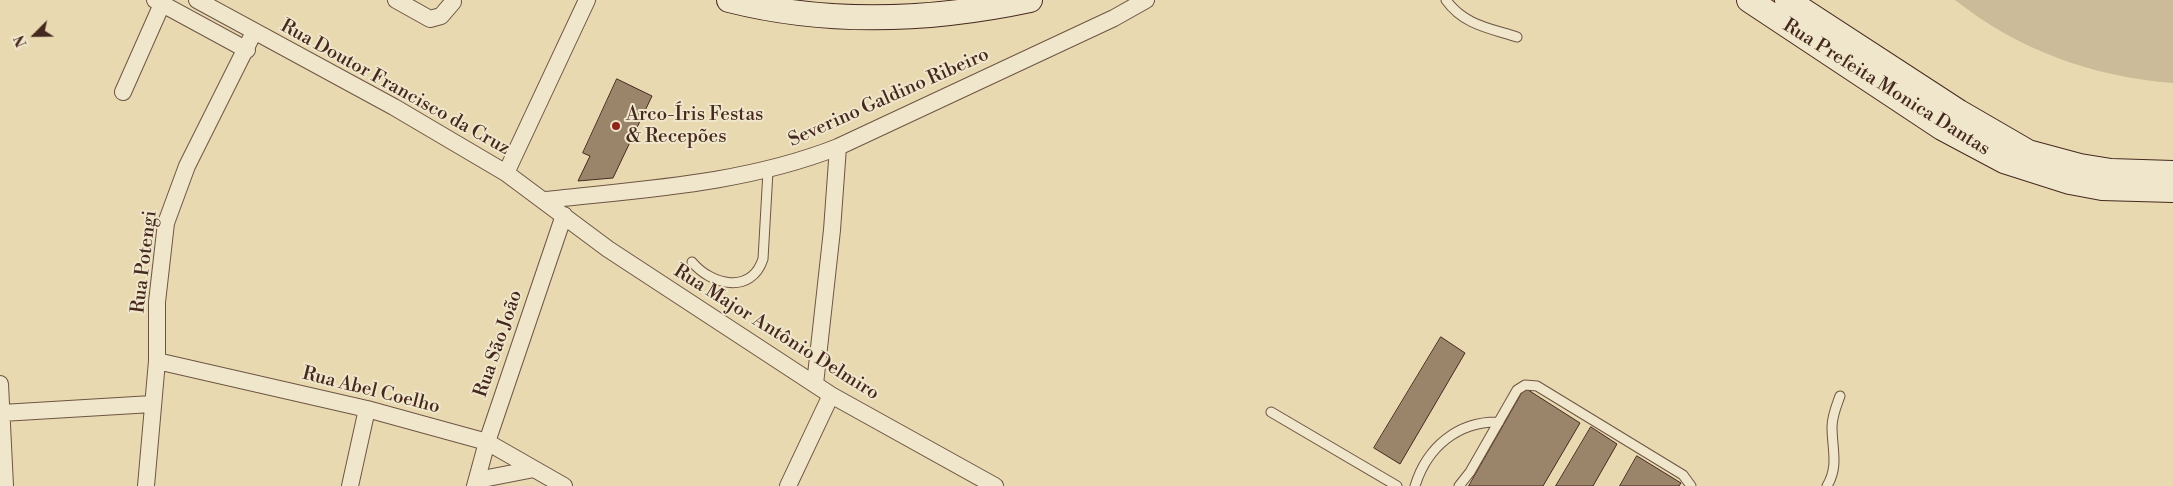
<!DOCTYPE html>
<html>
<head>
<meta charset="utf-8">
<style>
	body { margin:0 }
	#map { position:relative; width:2173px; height:486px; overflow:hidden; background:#e8d9b1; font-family:"Libre Bodoni",serif }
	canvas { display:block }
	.north { position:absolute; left:10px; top:10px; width:50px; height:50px; -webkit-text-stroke:4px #f0e6cc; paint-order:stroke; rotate:247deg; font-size:14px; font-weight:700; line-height:20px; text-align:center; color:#46291e }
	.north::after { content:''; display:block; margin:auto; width:18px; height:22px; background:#46291e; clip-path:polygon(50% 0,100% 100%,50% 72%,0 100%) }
</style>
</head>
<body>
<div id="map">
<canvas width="2173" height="486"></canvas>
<div class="north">N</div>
</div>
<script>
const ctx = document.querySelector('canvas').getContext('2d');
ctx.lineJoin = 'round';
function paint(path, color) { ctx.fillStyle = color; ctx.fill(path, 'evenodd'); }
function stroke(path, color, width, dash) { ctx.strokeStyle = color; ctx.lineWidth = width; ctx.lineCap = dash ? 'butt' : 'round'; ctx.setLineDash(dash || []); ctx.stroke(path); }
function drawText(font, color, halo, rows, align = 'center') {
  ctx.font = font + ' "Libre Bodoni",serif'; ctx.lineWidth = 4; ctx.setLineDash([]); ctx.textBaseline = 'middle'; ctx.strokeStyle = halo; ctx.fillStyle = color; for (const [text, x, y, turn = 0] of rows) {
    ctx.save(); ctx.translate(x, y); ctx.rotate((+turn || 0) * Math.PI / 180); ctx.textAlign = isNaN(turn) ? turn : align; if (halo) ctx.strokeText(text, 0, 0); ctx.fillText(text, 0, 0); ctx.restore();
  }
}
const green = new Path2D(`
	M1955,0H2173V83C2093,77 2018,50 1955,0Z`);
const building = new Path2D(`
	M617,79L652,96L613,178L578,181L590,156L583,153Z
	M1441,337L1465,353L1400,464L1374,448Z
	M1525,388L1580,423L1543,486H1469Z
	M1591,427L1617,444L1593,486H1556Z
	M1637,456L1681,483L1679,486H1620Z`);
const lane = new Path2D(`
	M1446,0C1464,25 1489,28 1517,37
	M692,262C711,285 751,295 763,259L768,171
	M1271,412L1397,486
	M1415,486C1427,447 1458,421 1499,422
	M1459,486L1470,472L1517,390L1525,385L1537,386L1683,475L1691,486
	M1827,486C1839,466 1832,449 1832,427C1832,416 1836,407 1840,396`);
const street = new Path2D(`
	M155,0L247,50
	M197,0L394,107L506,173L608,249L831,395L995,486
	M396,0L430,19L441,16L453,2
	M123,92L162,4
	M506,173L587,0
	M545,200C644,189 744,184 838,147L1114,18L1146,0
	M157,361L367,409L487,442L564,486
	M0,384L5,486
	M815,384L832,230L838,147
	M2,413L152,404
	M477,480L534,469
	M146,486L157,361V302L166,223L187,166L254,32
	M350,486L367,409
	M475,486L487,442L564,215
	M788,486L831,395`);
const secondary = new Path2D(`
	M729,0C828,25 931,21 1030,0
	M1749,0L1942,128L2004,161L2070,182L2102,188L2173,190
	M1787,0L1959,112L2028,152L2080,166L2111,171L2173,173`);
const markers = [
	[616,126,5,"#8f2418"]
];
const streetNames = [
	["Rua Doutor Francisco da Cruz",395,88,29],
	["Rua Prefeita Monica Dantas",1886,88,32],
	["Severino Galdino Ribeiro",889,98,-24],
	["Rua Potengi",145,262,-83],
	["Rua Major Antônio Delmiro",776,333,32],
	["Rua São João",499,344,-71],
	["Rua Abel Coelho",371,391,14]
];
const poiNames = [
	["Arco-Íris Festas",626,115],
	["& Recepões",626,137]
];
paint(green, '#ccbb98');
paint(building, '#9a856a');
stroke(building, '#46291e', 1);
stroke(lane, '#6e5543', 11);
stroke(street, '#6e5543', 18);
stroke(secondary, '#46291e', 26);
stroke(lane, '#f0e6cc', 9);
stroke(street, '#f0e6cc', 16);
stroke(secondary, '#f0e6cc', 24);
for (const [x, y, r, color] of markers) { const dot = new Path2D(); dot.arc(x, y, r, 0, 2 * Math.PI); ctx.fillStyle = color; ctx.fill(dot); stroke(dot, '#f0e6cc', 2); }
drawText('19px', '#46291e', '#f0e6cc', streetNames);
drawText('19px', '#46291e', '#f0e6cc', poiNames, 'left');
</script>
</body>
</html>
